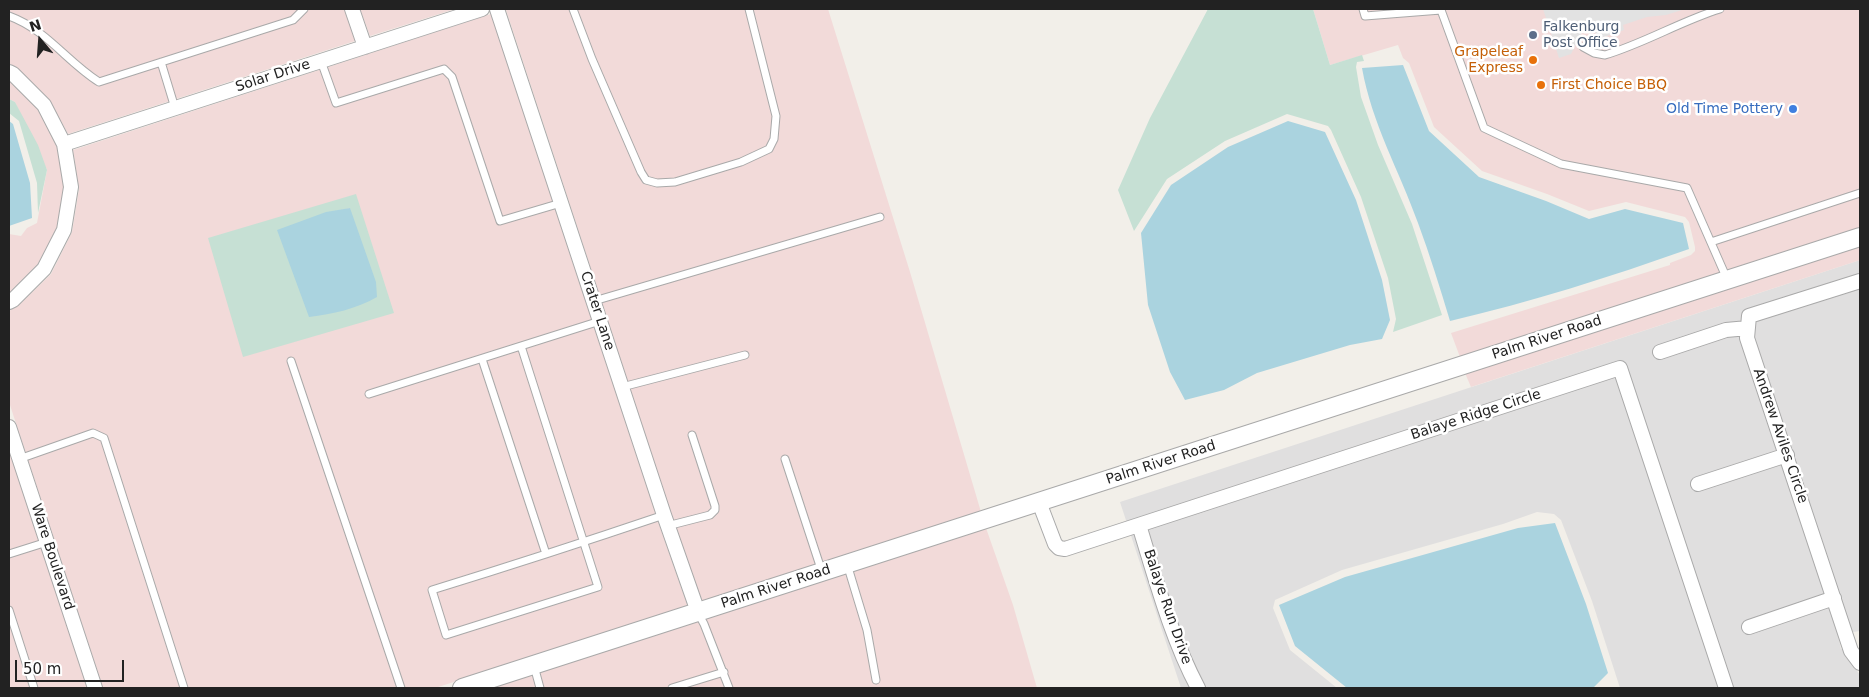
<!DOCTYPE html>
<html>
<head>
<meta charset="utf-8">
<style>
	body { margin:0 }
	#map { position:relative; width:1869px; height:697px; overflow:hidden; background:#f2efe9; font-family:"DejaVu Sans",sans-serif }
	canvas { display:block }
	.frame { position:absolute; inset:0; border:10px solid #222; pointer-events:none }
	.north { position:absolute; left:15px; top:15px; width:50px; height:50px; -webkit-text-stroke:4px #fff; paint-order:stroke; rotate:342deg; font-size:14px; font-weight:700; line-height:20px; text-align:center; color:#222 }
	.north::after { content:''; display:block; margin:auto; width:18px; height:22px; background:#222; clip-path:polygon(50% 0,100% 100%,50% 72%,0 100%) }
	.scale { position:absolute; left:15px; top:660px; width:109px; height:22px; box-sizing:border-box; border:2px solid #222; border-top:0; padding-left:6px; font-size:15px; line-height:18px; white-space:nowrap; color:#222; -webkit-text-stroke:4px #fff; paint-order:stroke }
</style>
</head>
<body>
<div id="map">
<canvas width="1869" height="697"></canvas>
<div class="frame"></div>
<div class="north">N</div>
<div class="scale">50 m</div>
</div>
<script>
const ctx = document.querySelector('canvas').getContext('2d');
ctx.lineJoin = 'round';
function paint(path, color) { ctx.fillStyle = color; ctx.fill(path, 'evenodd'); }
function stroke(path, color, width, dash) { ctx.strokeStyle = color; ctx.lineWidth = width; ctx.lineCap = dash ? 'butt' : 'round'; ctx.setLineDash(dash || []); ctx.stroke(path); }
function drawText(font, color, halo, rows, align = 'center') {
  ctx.font = font + ' "DejaVu Sans",sans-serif'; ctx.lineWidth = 5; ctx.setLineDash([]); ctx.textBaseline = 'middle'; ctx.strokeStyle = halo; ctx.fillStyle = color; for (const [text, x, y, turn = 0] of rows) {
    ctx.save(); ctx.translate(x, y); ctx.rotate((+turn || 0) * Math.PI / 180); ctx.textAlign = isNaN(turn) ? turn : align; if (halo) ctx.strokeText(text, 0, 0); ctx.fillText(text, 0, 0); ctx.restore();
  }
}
const residential = new Path2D(`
	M1860,260V631L1853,632L1852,630L1838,635L1841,649H1843L1846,655L1860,675V688H1620L1592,601L1561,520L1554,514L1537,512L1503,524L1342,570L1275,600L1273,608L1290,650L1337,688H1181L1120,502Z`);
const commercial = new Path2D(`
	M9,9H344L355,41L68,134L49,99L16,67L9,64Z
	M360,9H455L370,36Z
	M509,9H828L910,272L981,512L702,602L671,513L506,10Z
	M1313,9H1860V228L1460,357L1451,333L1670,265V263L1691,255L1695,251V247L1689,222L1685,217L1626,202L1589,211L1547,194L1482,171L1434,127L1409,63L1403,58L1398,45L1330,65Z
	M491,14L657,518L688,607L435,688H103L9,402V311L18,306L51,274L72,232L79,189L73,150Z
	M9,81L39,110L57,146L64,186L57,227L38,264L9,293V234L21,236L27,228L37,223L47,170L15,102L9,99Z
	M1860,246V260L1471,387L1465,373Z
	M9,449L87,688H9Z
	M986,528L1013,605L1037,688H489Z`);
const wetland = new Path2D(`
	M1208,9H1313L1330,65L1362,55L1364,61L1357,62L1356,67L1361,97L1378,145L1412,224L1442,315L1393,332L1396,319L1388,278L1361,197L1331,130L1328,126L1287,114L1225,141L1167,179L1134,231L1118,190L1150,118Z
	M9,99L15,102L38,145L47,170L38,213L37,183L19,121L9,113Z
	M356,194L394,313L243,357L208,238ZM350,208L360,306L338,211Z`);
const parking = new Path2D(`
	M1543,9H1685L1666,15L1647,17L1623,25L1624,30L1598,39L1594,28L1582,32L1571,54L1559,58Z`);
const water = new Path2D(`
	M1403,65L1429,131L1479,177L1546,201L1589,219L1625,209L1683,223L1689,249C1610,277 1531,302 1450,321C1440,288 1430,255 1418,223C1399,170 1372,124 1362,68Z
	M9,121L13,124L30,183L32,218L9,226Z
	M1288,121L1325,132L1356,200L1382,280L1390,320L1382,339L1350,345L1257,373L1224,390L1185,400L1170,372L1148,305L1141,233L1171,185L1228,147Z
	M350,208L376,282L377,297C356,309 333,314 309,317L277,230L326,212Z
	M1555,523L1586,604L1608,673L1593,688H1347L1295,646L1279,605L1345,577L1518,528Z`);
const service = new Path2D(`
	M573,9L592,59L641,172L646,180L657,183L675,182L741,162L769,149L774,139L776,116L749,9
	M1363,9L1365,16L1441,10L1484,128L1561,164L1687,188L1727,279
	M9,16C47,30 66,61 99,82L293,20L304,9
	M1583,47L1594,53L1605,55C1645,43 1681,21 1720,9
	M321,61L336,103L444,69L452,77L500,221L561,203
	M161,62L175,108
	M1711,242L1860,193
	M594,301L880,217
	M521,346L598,587L446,635L432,590C510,566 587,541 664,515
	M482,359L546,554
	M291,361L401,688
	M622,387L745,355
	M369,394L600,321
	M19,459L93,433L104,438L184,688
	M785,459L822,572
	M667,526L710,515L715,510V506L692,435
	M9,554L47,542
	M847,564L867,630L876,680
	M9,610L34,688
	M698,613L704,624L729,688
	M534,666L540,688
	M672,688L724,672`);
const minor = new Path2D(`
	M352,9L365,47
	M497,9L664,515L698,612
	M9,72L13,74L44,105L64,144L71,187L64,230L44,269L13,300L9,302
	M64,144L482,9
	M1860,281L1749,316L1747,338L1851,651L1860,663
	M1660,352L1726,330L1748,328
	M9,427L95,688
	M1698,484L1787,455
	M1039,502L1055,544L1059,548L1065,549L1620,368L1726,688
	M1139,525C1156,580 1171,637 1198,688
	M1749,627L1834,598`);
const tertiary = new Path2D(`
	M462,688L1860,237`);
const markers = [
	[1533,35,5,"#5c6f8a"],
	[1533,60,5,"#e8710a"],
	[1541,85,5,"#e8710a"],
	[1793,109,5,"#3f7fe0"]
];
const serviceNames = [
	["Falkenburg",1543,27],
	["Post Office",1543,43]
];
const foodNames = [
	["Grapeleaf",1523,52],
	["Express",1523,68],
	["First Choice BBQ",1551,85,"left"]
];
const streetNames = [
	["Solar Drive",273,76,-18],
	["Crater Lane",597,311,72],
	["Palm River Road",1547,338,-18],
	["Balaye Ridge Circle",1476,415,-18],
	["Andrew Aviles Circle",1780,436,71],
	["Palm River Road",1161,463,-18],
	["Ware Boulevard",52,557,72],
	["Palm River Road",776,587,-18],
	["Balaye Run Drive",1167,607,71]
];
const shopNames = [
	["Old Time Pottery",1783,109]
];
paint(residential, '#e0dfdf');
paint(commercial, '#f2dad9');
paint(wetland, '#c6e0d4');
paint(parking, '#e2e2e2');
paint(water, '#aad3df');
stroke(service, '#a9a9a9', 9);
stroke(minor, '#a9a9a9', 16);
stroke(tertiary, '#a9a9a9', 20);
stroke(service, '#fff', 7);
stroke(minor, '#fff', 14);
stroke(tertiary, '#fff', 18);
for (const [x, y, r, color] of markers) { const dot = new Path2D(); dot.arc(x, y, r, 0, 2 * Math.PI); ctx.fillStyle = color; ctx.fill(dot); stroke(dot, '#fff', 2); }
drawText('14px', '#4e5e75', '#fff', serviceNames, 'left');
drawText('14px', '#c56008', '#fff', foodNames, 'right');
drawText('14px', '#222', '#fff', streetNames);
drawText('14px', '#366cbe', '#fff', shopNames, 'right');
</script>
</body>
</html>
